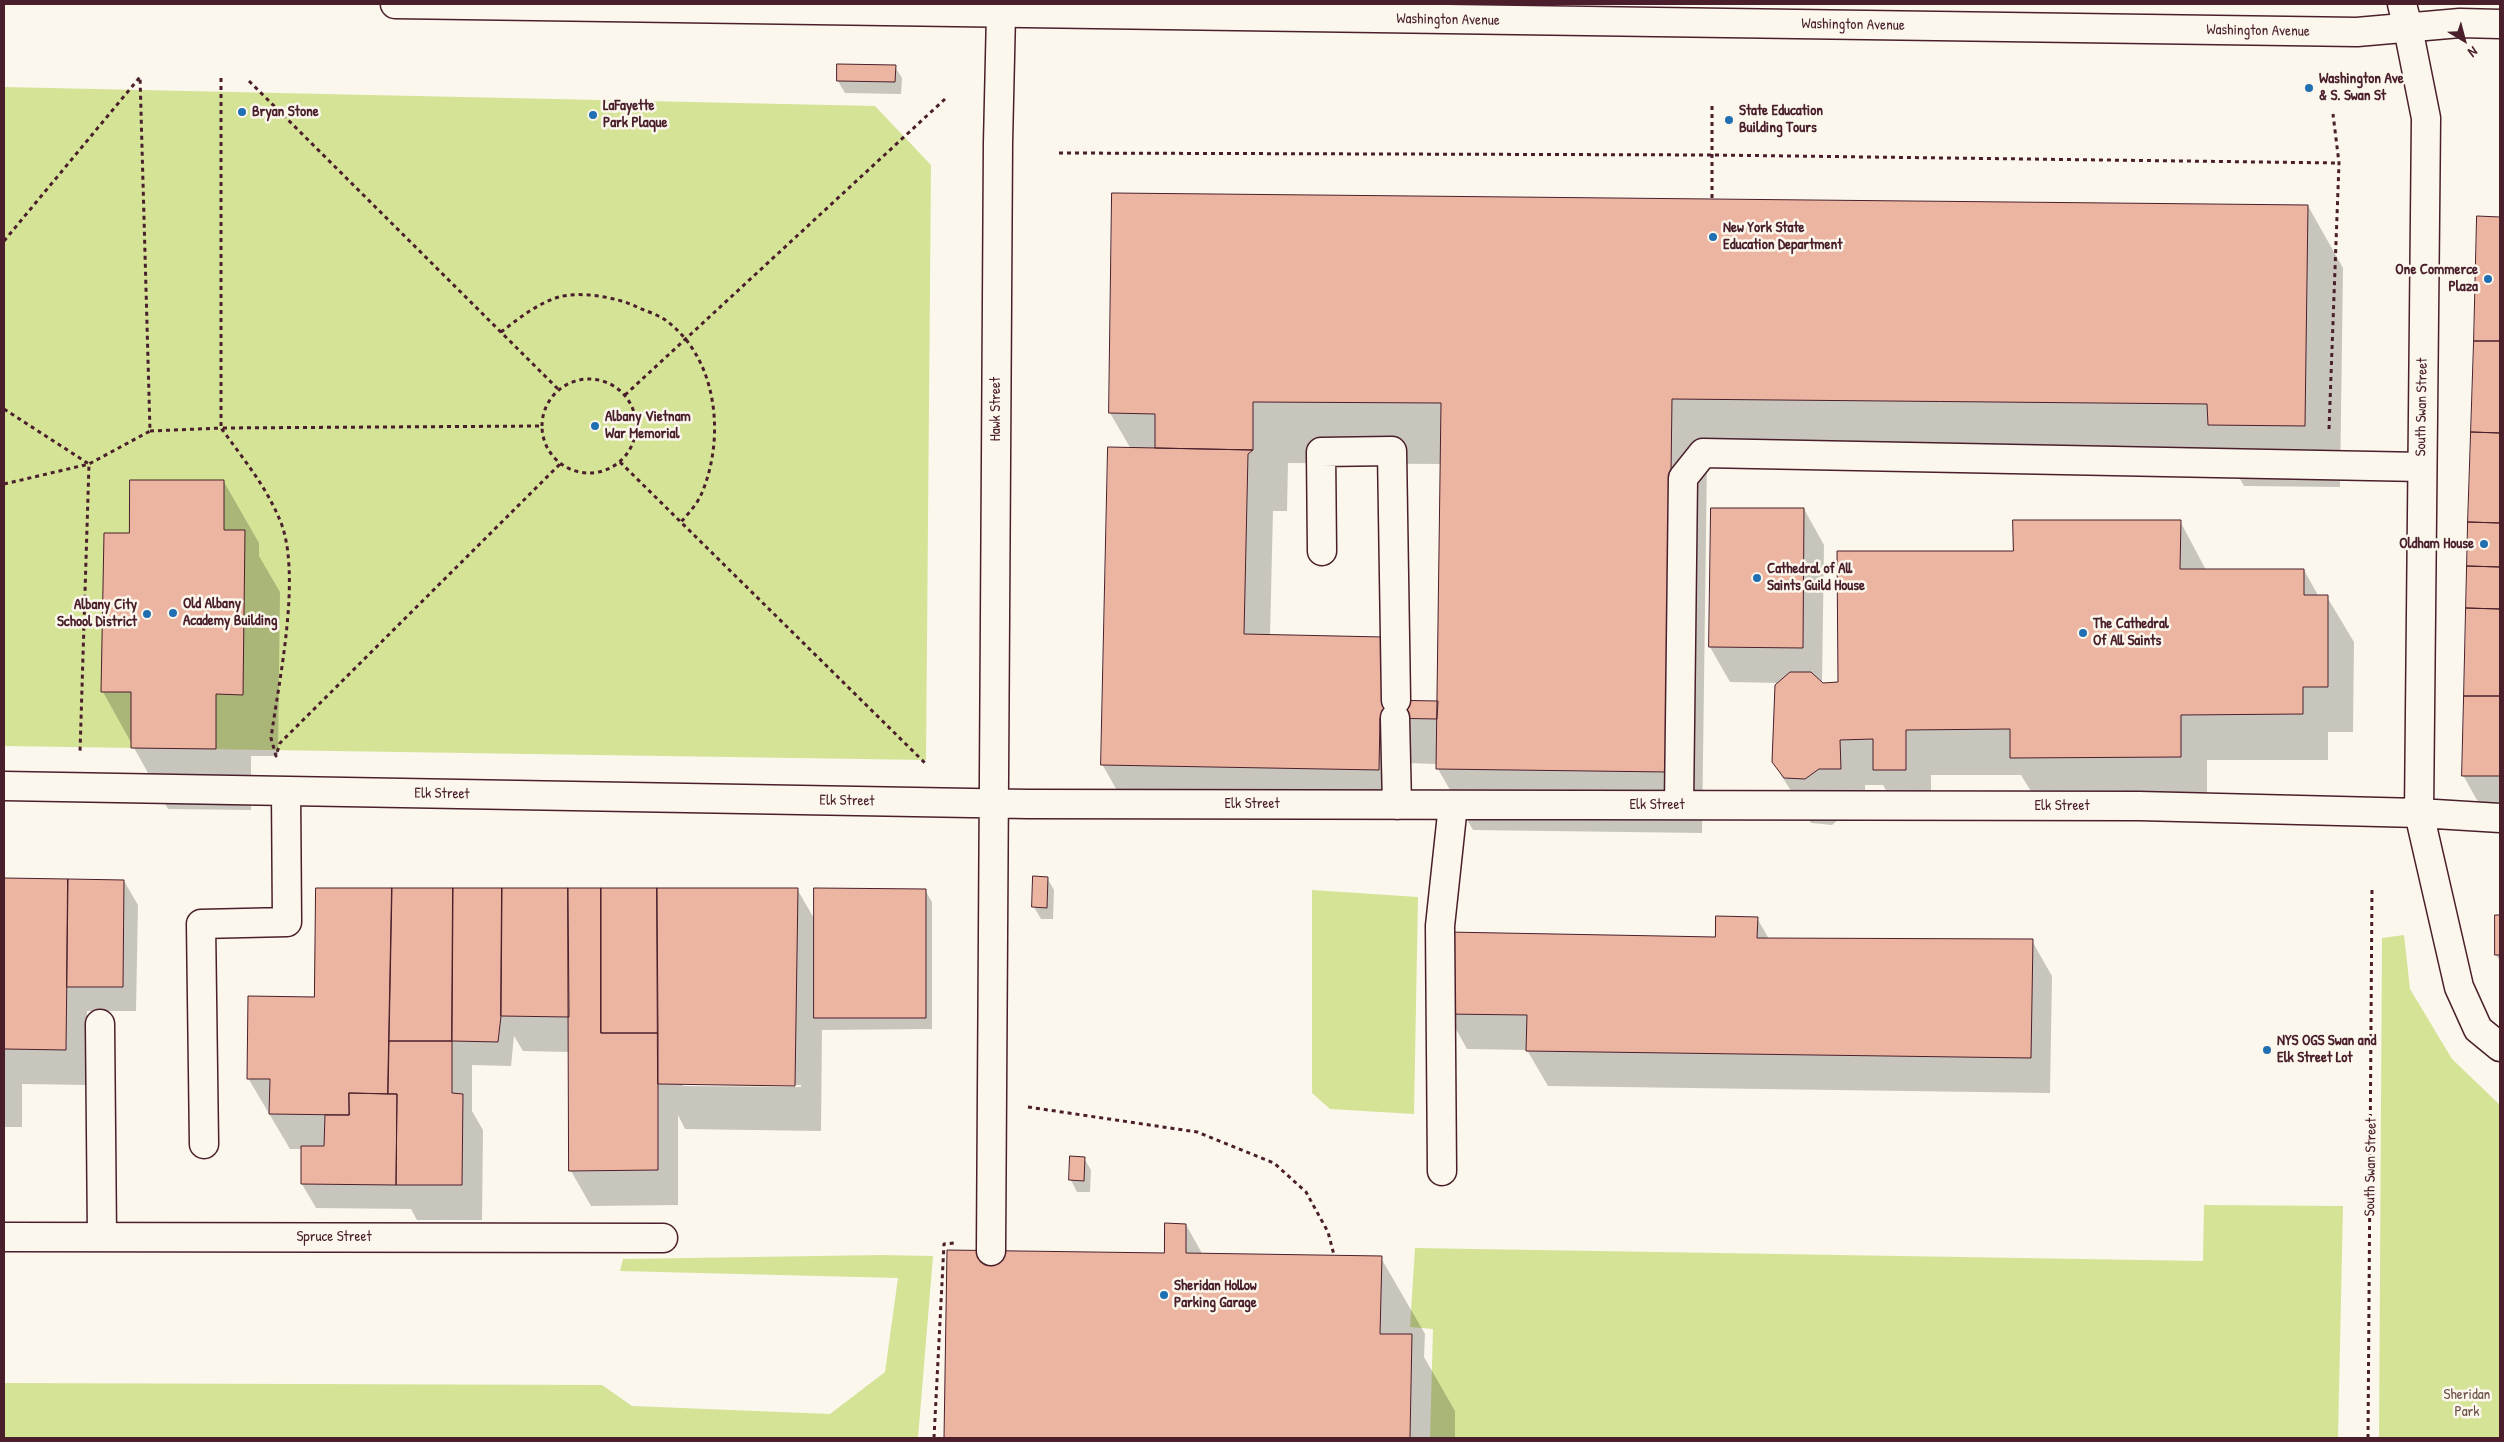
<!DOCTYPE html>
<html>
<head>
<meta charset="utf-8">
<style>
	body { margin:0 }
	#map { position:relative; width:2504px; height:1442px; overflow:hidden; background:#fbf7ec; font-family:"Patrick Hand",sans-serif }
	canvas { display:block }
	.frame { position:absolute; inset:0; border:5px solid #4a1f2b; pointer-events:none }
	.north { position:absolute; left:2439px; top:15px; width:50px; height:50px; -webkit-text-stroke:4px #fbf7ec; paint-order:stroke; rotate:143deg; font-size:14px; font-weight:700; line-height:20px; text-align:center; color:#4a1f2b }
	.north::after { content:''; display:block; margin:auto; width:18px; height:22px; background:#4a1f2b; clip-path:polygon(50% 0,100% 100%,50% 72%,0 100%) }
</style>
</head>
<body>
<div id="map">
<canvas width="2504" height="1442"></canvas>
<div class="frame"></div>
<div class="north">N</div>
</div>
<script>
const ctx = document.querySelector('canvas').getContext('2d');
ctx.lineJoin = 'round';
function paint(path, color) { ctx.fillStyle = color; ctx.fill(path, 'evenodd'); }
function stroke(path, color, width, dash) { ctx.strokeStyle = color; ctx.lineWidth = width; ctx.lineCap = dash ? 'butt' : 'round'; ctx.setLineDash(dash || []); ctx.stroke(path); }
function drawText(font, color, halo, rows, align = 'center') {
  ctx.font = font + ' "Patrick Hand",sans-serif'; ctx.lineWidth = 5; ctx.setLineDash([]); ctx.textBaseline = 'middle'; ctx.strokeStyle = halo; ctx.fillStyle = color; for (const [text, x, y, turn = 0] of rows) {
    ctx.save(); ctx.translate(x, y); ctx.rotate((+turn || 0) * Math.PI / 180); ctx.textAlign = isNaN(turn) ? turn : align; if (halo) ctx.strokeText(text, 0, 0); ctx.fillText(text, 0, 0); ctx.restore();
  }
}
const green = new Path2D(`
	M4,87L875,106L931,165L926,760L4,746Z
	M1312,890L1418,897L1414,1114L1330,1109L1312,1093Z
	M2404,935L2410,989L2452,1059L2500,1105V1438H2379L2382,938Z
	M2204,1205L2343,1206L2338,1438H1430L1433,1329L1410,1327L1415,1248L2203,1261Z
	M882,1255L933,1256L918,1438H4V1383L602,1385L632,1406L830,1414L885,1372L898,1278L620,1271L623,1259Z`);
const shadow = new Path2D(`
	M839,65L895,67L902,78L901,94L845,93L838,81Z
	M2308,206L2343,268L2340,487L2244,486L2232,464L1707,460L1702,833L1473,830L1438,769V764L1406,763L1404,815L1128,810L1102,764L1131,449L1110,413ZM1288,463L1442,464L1439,702H1408L1270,636L1273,511H1287Z
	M2478,217L2500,218V811H2483L2463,775Z
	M224,482L259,543V556L280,592L278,756H251V810L168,809L103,692L130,535Z
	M1804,509L1824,545L1822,684L1839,683L2014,552L2180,521L2206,570H2304L2319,597H2327L2354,642L2353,732H2328V760H2207V802L2038,803L2021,775H1931V815H1901L1883,785H1865L1866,814H1845L1832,825L1811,823L1773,762L1780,683L1730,682L1710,647Z
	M1047,878L1054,890L1053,919H1041L1034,907Z
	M4,880L124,881L138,905L136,1011H87L86,1085L22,1084V1127H5L4,1125Z
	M797,889L815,920L925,890L932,902V1029L822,1030L821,1131L685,1129L678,1115V1205L591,1206L571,1171L570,1052L523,1051L514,1036L511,1066L472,1065V1111L483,1130L482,1220H417L411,1209L316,1208L302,1184L303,1149H290L248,1078L315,998ZM683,1083L801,1085V1087L683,1086Z
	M2496,916H2500V961L2496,955Z
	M1757,918L1769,939L2032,941L2052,976L2050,1093L1548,1086L1527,1050L1467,1049L1447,1013L1717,938Z
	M1084,1158L1091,1170L1090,1192H1077L1071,1180Z
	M1186,1225L1203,1255L1381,1258L1425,1334L1424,1357L1455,1411V1438H945L948,1251L1165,1254Z
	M4,1407L5,1409L4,1438Z`);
const building = new Path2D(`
	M837,64L896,65L895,82L837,81Z
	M1112,193L2308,205L2305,426L2208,425L2207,404L1672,399L1667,772L1436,769L1441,403L1253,402V450L1155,448V414L1109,413Z
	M2477,216L2500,217V341H2474Z
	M2474,341H2500V433L2471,432Z
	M2471,432L2500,433V523L2468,522Z
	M1108,447L1253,450L1248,454L1244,634L1383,637L1382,700L1438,701L1437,719L1380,718L1379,770L1101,765Z
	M130,480H224V530H245L243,695L216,694V749L131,748V692H101L104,533H129Z
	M1711,508H1804L1803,648L1709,647Z
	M2013,520H2181L2180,569H2304V595H2328V687H2303V714L2181,715V757L2010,758V729L1906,730V770H1873V739L1840,740L1841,769H1819L1805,779L1784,778L1772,762L1775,685L1790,672H1811L1823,683L1838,682L1837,551H2013Z
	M2468,522L2500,523V567L2467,566Z
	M2467,566L2500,567V609L2466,608Z
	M2466,608L2500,609V696H2464Z
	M2464,696H2500V776H2462Z
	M1033,876L1048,877L1047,908L1032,907Z
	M4,878L68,879L66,1050L4,1049Z
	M68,879L124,880L123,987H67Z
	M316,888H392L388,1094L349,1093V1115L269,1114L270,1079H247L248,996L314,997Z
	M392,888H453L452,1041H389Z
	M453,888H502L501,1016L498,1042L452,1041Z
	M502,888H568L569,1017L501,1016Z
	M568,888H601V1033H658V1170L569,1171Z
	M601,888H657L658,1033H601Z
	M657,888H798L795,1086L658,1084Z
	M814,888L926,889V1018H814Z
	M2495,915H2500V955H2495Z
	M1716,916L1758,917L1757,938L2033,939L2031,1058L1526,1051L1527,1015L1445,1014L1447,932L1715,937Z
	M389,1041H452V1093L463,1094L462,1185H396L397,1094H388Z
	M349,1093L397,1094L396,1185L301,1184V1146H324L325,1115H349Z
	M1070,1156L1085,1157L1084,1181L1069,1180Z
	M1165,1223L1186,1224V1253L1382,1256L1380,1334H1412L1410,1438H944L947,1250L1164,1253Z`);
const path = new Path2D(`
	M221,78V428L542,426
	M249,81L559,390
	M1712,106V199
	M1059,153L1712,155L2339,163
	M4,241L140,77
	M501,332C518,319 538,303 559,297C580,291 617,297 637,307C646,311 656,314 664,319C718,357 726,438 701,495C697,504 688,514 681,522
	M542 426a47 47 0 1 1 94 0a47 47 0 1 1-94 0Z
	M625,395L945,99
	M4,409L89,464L80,752
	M2329,429L2339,163L2333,114
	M150,431L221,428C242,457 265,485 279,518C303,570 279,680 271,738L276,756L280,743L560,464
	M620,462L926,764
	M4,484L89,464L150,431L140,76
	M1028,1107L1197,1132L1274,1163L1306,1192L1328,1232L1334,1255
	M934,1438L944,1244L955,1243
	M2368,1438L2372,887`);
const minor = new Path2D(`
	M2408,28L2426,118L2419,813L2459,987L2478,1029L2500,1047
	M1322,551L1321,452L1392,451L1396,700
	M1395,718L1397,805
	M4,786L1028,804L2139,806L2419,813L2500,818
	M1679,805L1683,478L1703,453L2422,467
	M100,1024L102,1237
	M204,1144L201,924L287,922L286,791
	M1442,1171L1440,926L1453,805
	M4,1237L663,1238
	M991,1251L998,143L1001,14`);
const major = new Path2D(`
	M395,4L2357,32L2460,23L2500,24
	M2402,4L2408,28`);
const markers = [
	[2309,88,5,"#1f6fb2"],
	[242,112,5,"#1f6fb2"],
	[593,115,5,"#1f6fb2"],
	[1729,120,5,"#1f6fb2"],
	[1713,237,5,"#1f6fb2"],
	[2488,279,5,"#1f6fb2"],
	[595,426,5,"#1f6fb2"],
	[2484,544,5,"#1f6fb2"],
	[1757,578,5,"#1f6fb2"],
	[173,613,5,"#1f6fb2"],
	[147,614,5,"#1f6fb2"],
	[2083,633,5,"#1f6fb2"],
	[2267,1050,5,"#1f6fb2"],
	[1164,1295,5,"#1f6fb2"]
];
const streetNames = [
	["Washington Avenue",1448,20,1],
	["Washington Avenue",1853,25,1],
	["Washington Avenue",2258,31,1],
	["South Swan Street",2422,407,-89],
	["Hawk Street",996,409,-90],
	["Elk Street",442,794,1],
	["Elk Street",847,801,1],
	["Elk Street",1252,804],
	["Elk Street",1657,805],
	["Elk Street",2062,806],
	["South Swan Street",2371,1167,-89],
	["Spruce Street",334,1237]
];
const poiNames = [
	["Washington Ave",2319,79],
	["& S. Swan St",2319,96],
	["LaFayette",603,106],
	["Park Plaque",603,123],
	["State Education",1739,111],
	["Building Tours",1739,128],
	["Bryan Stone",252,112],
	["New York State",1723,228],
	["Education Department",1723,245],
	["One Commerce",2478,270,"right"],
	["Plaza",2478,287,"right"],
	["Albany Vietnam",605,417],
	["War Memorial",605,434],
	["Oldham House",2474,544,"right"],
	["Cathedral of All",1767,569],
	["Saints Guild House",1767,586],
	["Old Albany",183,604],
	["Academy Building",183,621],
	["Albany City",137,605,"right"],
	["School District",137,622,"right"],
	["The Cathedral",2093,624],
	["Of All Saints",2093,641],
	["NYS OGS Swan and",2277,1041],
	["Elk Street Lot",2277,1058],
	["Sheridan Hollow",1174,1286],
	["Parking Garage",1174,1303]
];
const parkNames = [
	["Sheridan",2467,1395],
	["Park",2467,1412]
];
paint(green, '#d5e397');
paint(shadow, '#0003');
paint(building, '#ecb5a1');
stroke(building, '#4a1f2b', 1);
stroke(minor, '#4a1f2b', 31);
stroke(major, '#4a1f2b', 31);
stroke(path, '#4a1f2b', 3, [4, 4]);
stroke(minor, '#fbf7ec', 28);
stroke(major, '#fbf7ec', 28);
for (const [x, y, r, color] of markers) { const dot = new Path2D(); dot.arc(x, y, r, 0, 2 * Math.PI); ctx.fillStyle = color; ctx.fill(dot); stroke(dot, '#fbf7ec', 2); }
drawText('15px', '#4a1f2b', '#fbf7ec', streetNames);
drawText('bold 15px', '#4a1f2b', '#fbf7ec', poiNames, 'left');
drawText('15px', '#6d5046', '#fbf7ec', parkNames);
</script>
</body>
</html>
